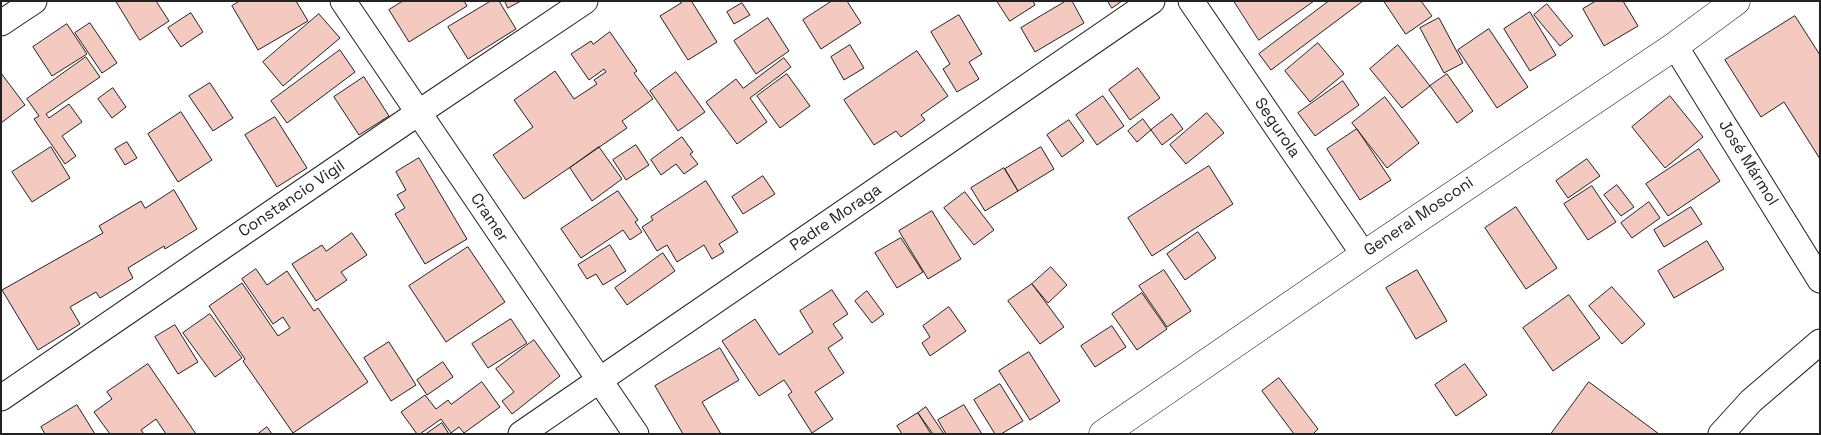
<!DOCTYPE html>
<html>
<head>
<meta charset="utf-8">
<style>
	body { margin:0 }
	#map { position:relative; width:1821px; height:435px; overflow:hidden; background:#fff; font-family:"Space Grotesk",sans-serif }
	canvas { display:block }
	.frame { position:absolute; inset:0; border:2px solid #222; pointer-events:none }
</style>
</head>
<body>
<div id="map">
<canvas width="1821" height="435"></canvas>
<div class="frame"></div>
</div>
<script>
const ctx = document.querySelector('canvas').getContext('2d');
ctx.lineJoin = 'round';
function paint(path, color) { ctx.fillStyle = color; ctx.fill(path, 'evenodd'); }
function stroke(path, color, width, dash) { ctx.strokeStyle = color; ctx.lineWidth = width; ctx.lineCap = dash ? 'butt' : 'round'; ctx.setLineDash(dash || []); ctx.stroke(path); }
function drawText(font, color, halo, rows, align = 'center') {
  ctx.font = font + ' "Space Grotesk",sans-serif'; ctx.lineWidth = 4; ctx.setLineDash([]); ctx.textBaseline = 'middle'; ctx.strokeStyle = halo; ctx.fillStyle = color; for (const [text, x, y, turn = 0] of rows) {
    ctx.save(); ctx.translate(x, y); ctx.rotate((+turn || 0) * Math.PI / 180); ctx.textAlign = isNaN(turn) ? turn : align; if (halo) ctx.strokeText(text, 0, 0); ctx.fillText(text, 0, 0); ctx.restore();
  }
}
const building = new Path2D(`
	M116,1H156L169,21L140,40Z
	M240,1H296L308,21L258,50L232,6Z
	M403,1H464L467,6L409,42L389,10Z
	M491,1H499L516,29L468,59L448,27Z
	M505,1H521L508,8Z
	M679,1H694L692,2L717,42L688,60L660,16L681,3Z
	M832,1H847L861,23L821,49L803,20Z
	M997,1H1033L1035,5L1010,21Z
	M1066,1H1072L1084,23L1035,52L1021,28Z
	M1108,1H1122L1112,8Z
	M1234,1H1314L1259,40Z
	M1329,1H1363L1271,70L1259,54Z
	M1384,1H1421L1432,16L1406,34Z
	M1596,1H1623L1638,26L1604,46L1583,9Z
	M742,3L750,15L734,24L727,12Z
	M1547,4L1573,36L1560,46L1534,15Z
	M1530,12L1556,55L1530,71L1504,29Z
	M191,13L203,32L181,47L168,28Z
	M319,14L340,38L283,86L263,62Z
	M959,15L982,54L969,62L979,79L957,92L943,69L950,64L931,32Z
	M1795,16L1820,55V159L1784,102L1761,117L1725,60Z
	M768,18L789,51L756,74L734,41Z
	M1439,18L1463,63L1444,73L1420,28Z
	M90,23L117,63L102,73L75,33Z
	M67,24L87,54L52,76L33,47Z
	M1489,29L1528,87L1497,108L1458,50Z
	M610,32L637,71L634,73L653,99L622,121L627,128L524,199L493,155L533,127L514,100L555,71L574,99L597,84L594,80L606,72L604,69L589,80L571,54L591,41L593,44Z
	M1318,43L1344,74L1310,102L1285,71Z
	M850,45L864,68L844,80L831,57Z
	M1398,45L1430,86L1402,108L1370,69Z
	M340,50L355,72L287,123L271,101Z
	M917,51L948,96L921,115L925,120L901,137L896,131L874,145L844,100Z
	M86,57L100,77L46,114L49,118L69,104L82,122L62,136L76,156L65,164L34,119L39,116L27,99Z
	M784,58L791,67L750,98L767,122L737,144L706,102L736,79L743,88Z
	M1138,68L1160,98L1130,120L1109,90Z
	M676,72L705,112L678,131L650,91Z
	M1,73L25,105L1,123Z
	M787,74L810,106L780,128L757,96Z
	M1447,74L1473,111L1457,123L1430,86Z
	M364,77L389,116L359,135L334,97Z
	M1343,81L1359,105L1315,136L1298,113Z
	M210,83L233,118L213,131L189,96Z
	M113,88L126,107L112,118L98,99Z
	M1103,96L1124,126L1097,145L1076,115Z
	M1670,96L1703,137L1665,168L1632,127Z
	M1385,97L1419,143L1387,168L1352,123Z
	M181,112L212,160L178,182L148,134Z
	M1207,113L1224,133L1186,164L1170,145Z
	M1172,114L1183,129L1162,145L1151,130Z
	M275,117L307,168L277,187L245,135Z
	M1143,119L1151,130L1137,142L1128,131Z
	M1069,120L1084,141L1062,157L1047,135Z
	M1357,129L1391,180L1360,200L1327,149Z
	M682,137L693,152L690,154L698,164L684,174L676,164L661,175L651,160Z
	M127,142L137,158L125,165L115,149Z
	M636,145L649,165L626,180L613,160Z
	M51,147L70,178L32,202L12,172Z
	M599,147L622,179L592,201L570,168Z
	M1041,147L1054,169L1018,191L1005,169Z
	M1699,149L1720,181L1668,216L1646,184Z
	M419,158L467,239L425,264L395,214L405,208L397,195L406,190L396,172Z
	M1587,159L1600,176L1568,198L1556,181Z
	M1209,166L1233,204L1152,256L1128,218Z
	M1004,168L1018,191L985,211L971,188Z
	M763,176L775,194L743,214L732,197Z
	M706,181L738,232L719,244L724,252L712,259L704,245L677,262L667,245L657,251L642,227L653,220L651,217Z
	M1617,185L1634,207L1621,216L1604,195Z
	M1592,186L1616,222L1588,240L1564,204Z
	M174,190L197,229L165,249L164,246L128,268L133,278L100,298L96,292L70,307L80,324L38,350L2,290L103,233L99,226L141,201L145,208Z
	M618,191L638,220L635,222L642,232L630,240L623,230L581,258L561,229Z
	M965,192L994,230L974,245L944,208Z
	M1649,202L1660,218L1632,238L1621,223Z
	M1516,207L1557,268L1526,289L1485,228Z
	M1691,207L1702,224L1664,247L1654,230Z
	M932,211L961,259L928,279L899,231Z
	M1198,232L1216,258L1185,280L1167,254Z
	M352,233L367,255L341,272L347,280L316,301L292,264L322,245L326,251Z
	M901,238L923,272L897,288L875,253Z
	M1707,241L1724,269L1674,298L1658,271Z
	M610,245L626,271L603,285L596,274L587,279L578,265Z
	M468,247L505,302L446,342L409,286Z
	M663,253L675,271L627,305L615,288Z
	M1051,267L1067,285L1048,303L1032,284Z
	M256,269L267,285L287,271L314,311L318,308L368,382L293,433L243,361L245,359L209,306L242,283L278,336L290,328L283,317L273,324L242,279Z
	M1164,270L1191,311L1167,327L1139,286Z
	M1417,270L1447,321L1416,339L1386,288Z
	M1032,284L1064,327L1040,344L1008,301Z
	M1612,287L1645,324L1622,344L1589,306Z
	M832,290L848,314L833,324L843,338L828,348L844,373L815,392L833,419L812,433L788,395L792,392L784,380L759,396L722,341L755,319L779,355L813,332L800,311Z
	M867,291L884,314L872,323L855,301Z
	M1142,293L1167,329L1137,350L1112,314Z
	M1569,295L1600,338L1553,371L1523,328Z
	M949,307L966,331L930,356L922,343L930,337L923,326Z
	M210,314L242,358L215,377L183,333Z
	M511,319L527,343L488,368L472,344Z
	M175,325L198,362L178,374L155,337Z
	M1112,326L1126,347L1095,367L1081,346Z
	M534,340L560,376L512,414L502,401L514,392L496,369Z
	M389,342L416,385L391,401L364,358Z
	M720,348L739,380L702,402L721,434H683L655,386Z
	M1029,352L1060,401L1030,420L999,371Z
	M443,362L453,377L427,395L417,380Z
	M148,364L196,434H166L156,419L141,430L144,434H110L94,412L112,399L107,392Z
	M1465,364L1487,395L1456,416L1435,385Z
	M1279,378L1318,429L1313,434H1294L1262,391Z
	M482,382L500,407L464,433L459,427L451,433L441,419L420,434H417L401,412L425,395L436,409L448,400L451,404Z
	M1589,382L1659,434H1551Z
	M1000,384L1023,421L1001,434H995L974,400Z
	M77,405L95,434H45L41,427Z
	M964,405L982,434H946L938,420Z
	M926,407L944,434H933L918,413Z
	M918,413L931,434H902L897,426Z
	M442,423L449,434H426Z
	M267,427L272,434H258Z`);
const minor = new Path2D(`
	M343,1L636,434
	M1191,1L1364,255
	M1,23L34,1
	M1675,46L1820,280
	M1,398L418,113L585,1
	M521,434L1152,1
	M1721,434L1751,401L1820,342`);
const tertiary = new Path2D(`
	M1103,434L1364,255L1675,46L1736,1`);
const streetNames = [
	["Segurola",1277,128,56],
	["José Mármol",1748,163,58],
	["Constancio Vigil",292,199,-34],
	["General Mosconi",1419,217,-34],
	["Cramer",489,218,56],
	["Padre Moraga",836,218,-34]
];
paint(building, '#f3c9c0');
stroke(building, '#222', 1);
stroke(minor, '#222', 27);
stroke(tertiary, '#222', 29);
stroke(minor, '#fff', 25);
stroke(tertiary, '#fff', 28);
drawText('16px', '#222', '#fff', streetNames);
</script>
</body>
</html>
